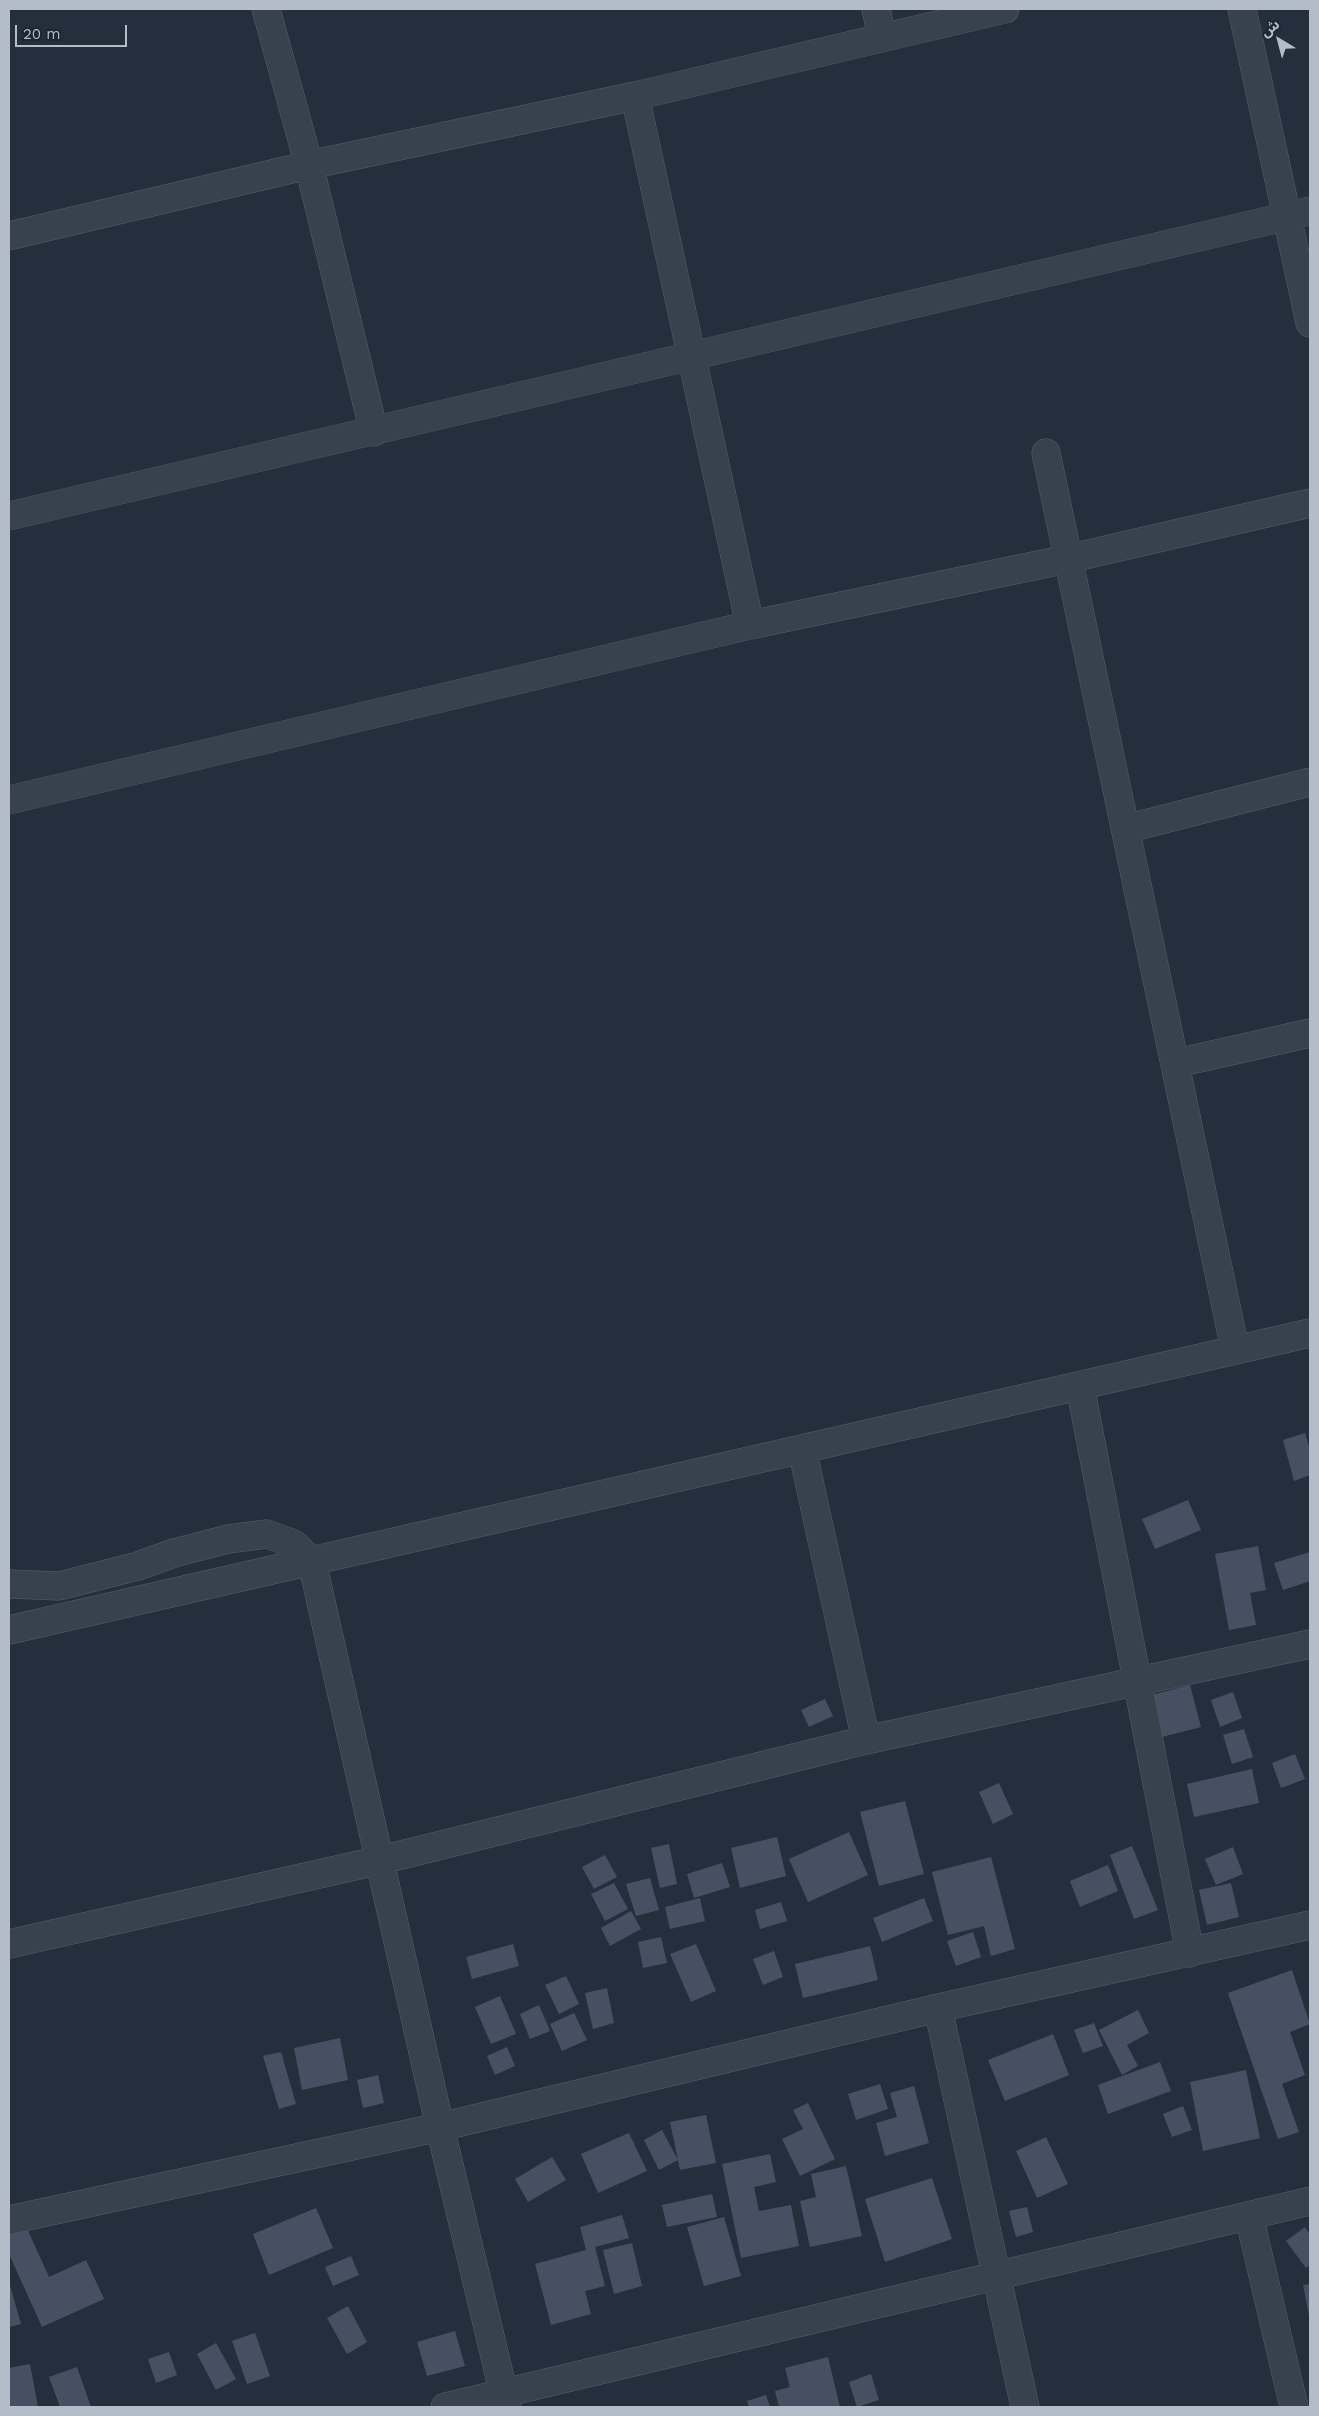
<!DOCTYPE html>
<html>
<head>
<meta charset="utf-8">
<style>
	body { margin:0 }
	#map { position:relative; width:1319px; height:2416px; overflow:hidden; background:#242f3e; font-family:"Work Sans","Noto Sans Arabic",sans-serif }
	canvas { display:block }
	.frame { position:absolute; inset:0; border:10px solid #b4bcc9; pointer-events:none }
	.north { position:absolute; left:1254px; top:15px; width:50px; height:50px; -webkit-text-stroke:4px #1d2633; paint-order:stroke; rotate:323deg; font-size:14px; font-weight:700; line-height:20px; text-align:center; color:#b4bcc9 }
	.north::after { content:''; display:block; margin:auto; width:18px; height:22px; background:#b4bcc9; clip-path:polygon(50% 0,100% 100%,50% 72%,0 100%) }
	.scale { position:absolute; left:15px; top:25px; width:112px; height:22px; box-sizing:border-box; border:2px solid #b4bcc9; border-top:0; padding-left:6px; font-size:15px; line-height:18px; white-space:nowrap; color:#b4bcc9; -webkit-text-stroke:4px #1d2633; paint-order:stroke }
</style>
</head>
<body>
<div id="map">
<canvas width="1319" height="2416"></canvas>
<div class="frame"></div>
<div class="north">ش</div>
<div class="scale">20 m</div>
</div>
<script>
const ctx = document.querySelector('canvas').getContext('2d');
ctx.lineJoin = 'round';
function paint(path, color) { ctx.fillStyle = color; ctx.fill(path, 'evenodd'); }
function stroke(path, color, width, dash) { ctx.strokeStyle = color; ctx.lineWidth = width; ctx.lineCap = dash ? 'butt' : 'round'; ctx.setLineDash(dash || []); ctx.stroke(path); }
const building = new Path2D(`
	M1305,1433L1310,1450V1475L1294,1481L1283,1440Z
	M1188,1500L1201,1530L1155,1549L1142,1519Z
	M1258,1546L1266,1590L1250,1593L1256,1625L1229,1630L1215,1554Z
	M1310,1552V1581L1283,1590L1274,1563Z
	M1190,1685L1201,1727L1162,1737L1151,1695Z
	M1233,1692L1242,1718L1220,1727L1211,1700Z
	M825,1699L833,1716L809,1727L801,1710Z
	M1244,1729L1253,1757L1232,1764L1223,1735Z
	M1295,1754L1305,1779L1281,1788L1272,1763Z
	M1252,1769L1259,1803L1194,1817L1187,1784Z
	M999,1783L1013,1814L993,1824L979,1792Z
	M905,1801L924,1874L879,1886L860,1812Z
	M849,1832L868,1875L808,1902L789,1859Z
	M777,1837L786,1876L740,1888L731,1848Z
	M669,1844L677,1884L660,1888L651,1848Z
	M1132,1846L1158,1910L1134,1919L1110,1855Z
	M1233,1847L1243,1874L1216,1885L1205,1859Z
	M605,1855L617,1877L594,1889L582,1867Z
	M991,1857L1015,1949L991,1956L984,1926L948,1935L932,1872Z
	M722,1863L730,1887L694,1898L687,1874Z
	M1108,1865L1118,1891L1080,1907L1070,1881Z
	M650,1878L659,1910L636,1916L626,1884Z
	M614,1883L628,1909L605,1921L591,1894Z
	M1231,1883L1239,1917L1207,1925L1199,1890Z
	M700,1898L705,1921L670,1929L665,1907Z
	M924,1898L933,1921L882,1942L873,1918Z
	M781,1902L787,1921L760,1929L755,1910Z
	M631,1911L641,1929L610,1946L601,1928Z
	M973,1932L981,1957L956,1966L947,1941Z
	M661,1937L667,1963L643,1968L638,1942Z
	M513,1944L519,1966L472,1979L466,1957Z
	M696,1944L716,1991L691,2002L670,1954Z
	M870,1946L878,1980L803,1998L795,1964Z
	M774,1951L783,1977L763,1985L753,1959Z
	M1292,1970L1310,2024L1290,2032L1305,2075L1282,2084L1299,2132L1278,2139L1228,1993Z
	M566,1976L579,2004L559,2014L545,1985Z
	M607,1988L614,2023L593,2029L585,1993Z
	M500,1996L516,2034L491,2044L475,2007Z
	M539,2005L550,2031L530,2039L520,2014Z
	M1138,2010L1149,2033L1127,2045L1138,2066L1122,2075L1099,2030Z
	M574,2013L587,2040L562,2051L550,2024Z
	M1094,2023L1103,2046L1083,2053L1074,2030Z
	M1053,2034L1069,2075L1005,2101L988,2060Z
	M340,2038L348,2080L302,2090L294,2048Z
	M507,2047L515,2066L495,2075L487,2056Z
	M281,2052L296,2104L279,2109L263,2056Z
	M1160,2062L1171,2091L1108,2114L1098,2085Z
	M1246,2070L1260,2138L1203,2151L1190,2082Z
	M378,2075L384,2103L363,2108L357,2080Z
	M880,2084L888,2109L856,2120L848,2094Z
	M914,2086L929,2143L885,2156L876,2123L897,2117L890,2093Z
	M808,2103L835,2159L800,2176L782,2139L803,2129L793,2110Z
	M1183,2106L1192,2130L1172,2137L1163,2114Z
	M706,2115L716,2163L680,2170L670,2122Z
	M662,2130L678,2160L659,2170L644,2140Z
	M629,2133L647,2171L598,2193L581,2154Z
	M1046,2137L1068,2184L1037,2198L1016,2151Z
	M770,2154L776,2182L754,2187L759,2211L791,2205L799,2246L741,2258L722,2164Z
	M552,2157L566,2180L528,2202L515,2179Z
	M846,2166L862,2236L810,2247L800,2201L816,2197L811,2174Z
	M932,2178L952,2239L885,2262L865,2199Z
	M712,2194L717,2217L667,2227L662,2205Z
	M1027,2207L1033,2232L1016,2237L1009,2211Z
	M316,2208L333,2248L269,2275L253,2234Z
	M622,2215L629,2238L595,2247L605,2286L585,2291L591,2314L551,2325L535,2264L586,2250L580,2227Z
	M724,2217L741,2276L704,2286L687,2227Z
	M25,2224L49,2277L86,2260L104,2299L42,2327L9,2254V2232Z
	M1305,2227L1310,2235V2265L1306,2268L1286,2241Z
	M632,2243L642,2286L614,2294L603,2250Z
	M351,2256L359,2275L333,2286L325,2267Z
	M9,2282L21,2324L9,2327Z
	M1310,2284V2315H1309L1303,2285Z
	M348,2306L367,2342L347,2354L327,2318Z
	M455,2331L465,2366L427,2376L417,2342Z
	M255,2333L270,2376L247,2384L232,2341Z
	M216,2343L236,2379L216,2390L197,2354Z
	M169,2352L177,2375L156,2383L148,2359Z
	M828,2357L840,2407H779L775,2391L790,2387L785,2368Z
	M30,2364L38,2407H9V2368Z
	M77,2367L91,2407H60L49,2377Z
	M871,2374L879,2400L857,2407L849,2382Z
	M766,2395L770,2407H749L747,2401Z`);
const minor = new Path2D(`
	M266,9L309,165L374,432
	M876,9L882,37
	M1242,9L1310,323
	M635,96L750,625
	M9,236L309,165L635,96L1005,9
	M1046,453C1107,752 1174,1050 1235,1349
	M9,516L1310,211
	M9,800L750,625L1067,559L1310,503
	M1125,829L1310,782
	M1177,1063L1310,1033
	M1080,1386L1190,1953
	M802,1449L866,1740
	M9,1584L59,1586L138,1566L174,1553L228,1539L267,1534L294,1544L312,1562L440,2127L507,2407
	M9,1630L1310,1333
	M9,1944L381,1860L866,1740L1310,1644
	M938,2008L1025,2407
	M1249,2216L1294,2407
	M9,2220L440,2127L938,2008L1310,1925
	M445,2407L1310,2201`);
paint(building, '#455162');
stroke(minor, '#565f6c', 29);
stroke(minor, '#38414e', 28);
</script>
</body>
</html>
